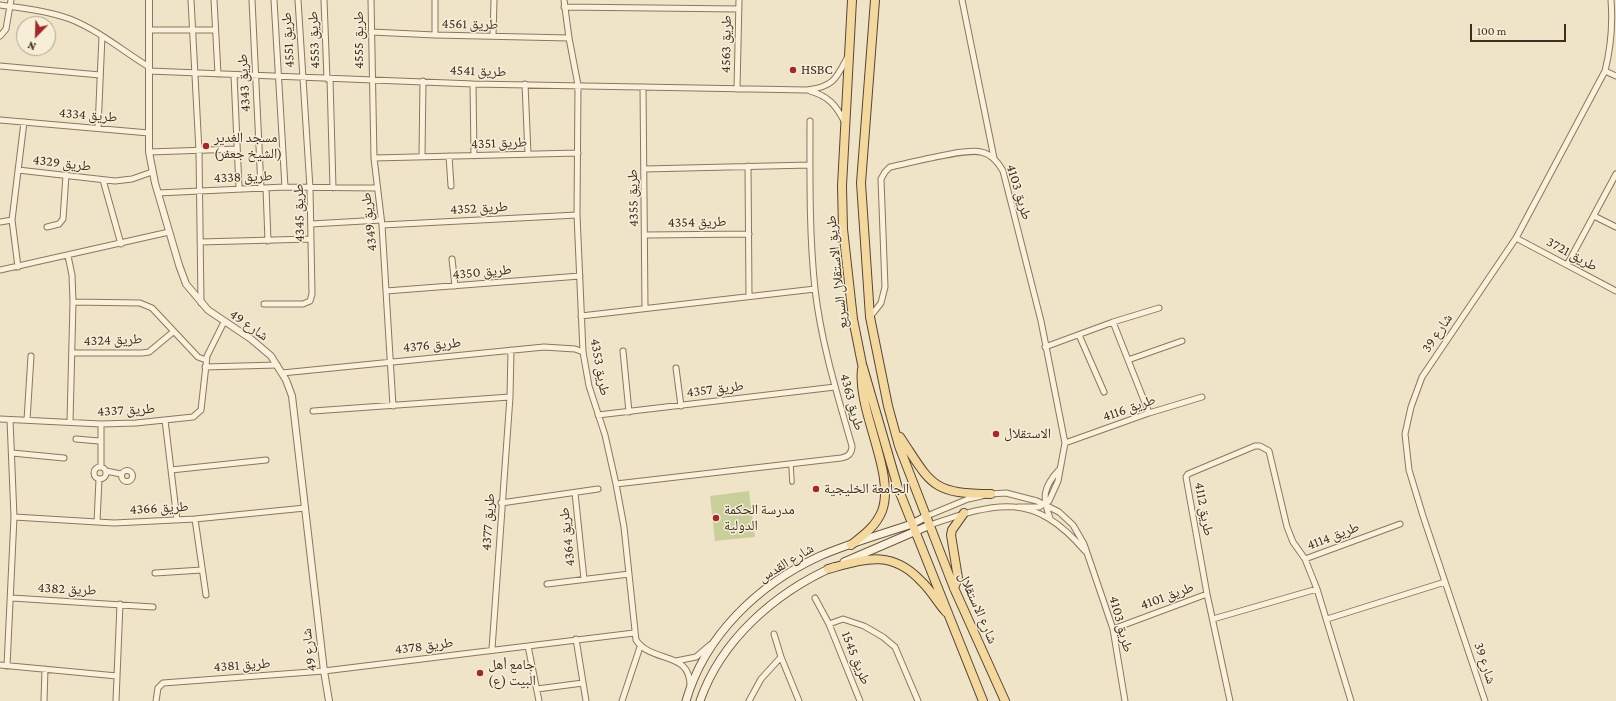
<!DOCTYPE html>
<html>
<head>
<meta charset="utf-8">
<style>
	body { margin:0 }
	#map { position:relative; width:1616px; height:701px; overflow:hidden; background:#f0e4c8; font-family:"Crimson Pro",serif }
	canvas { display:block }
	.north { position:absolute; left:16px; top:16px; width:40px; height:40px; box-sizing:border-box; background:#f7eed8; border:1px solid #ada18e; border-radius:50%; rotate:203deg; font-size:11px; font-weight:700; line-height:16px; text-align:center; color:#3d2e20 }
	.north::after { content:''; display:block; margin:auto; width:14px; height:18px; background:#9e2a2b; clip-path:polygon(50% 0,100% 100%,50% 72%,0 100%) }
	.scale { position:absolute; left:1470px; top:24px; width:96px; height:18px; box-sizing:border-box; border:2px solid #3d2e20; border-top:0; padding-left:5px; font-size:12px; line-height:14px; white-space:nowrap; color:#3d2e20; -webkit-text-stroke:3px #f7eed8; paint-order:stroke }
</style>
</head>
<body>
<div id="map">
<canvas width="1616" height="701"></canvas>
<div class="north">N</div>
<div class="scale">100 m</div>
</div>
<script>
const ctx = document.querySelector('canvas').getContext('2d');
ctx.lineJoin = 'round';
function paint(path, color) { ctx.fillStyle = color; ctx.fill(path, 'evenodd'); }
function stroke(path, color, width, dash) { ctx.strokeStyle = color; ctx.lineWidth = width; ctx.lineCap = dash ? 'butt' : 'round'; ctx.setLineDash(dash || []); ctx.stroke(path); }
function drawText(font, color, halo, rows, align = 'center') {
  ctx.font = font + ' "Crimson Pro","Noto Naskh Arabic",serif'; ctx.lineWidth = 3; ctx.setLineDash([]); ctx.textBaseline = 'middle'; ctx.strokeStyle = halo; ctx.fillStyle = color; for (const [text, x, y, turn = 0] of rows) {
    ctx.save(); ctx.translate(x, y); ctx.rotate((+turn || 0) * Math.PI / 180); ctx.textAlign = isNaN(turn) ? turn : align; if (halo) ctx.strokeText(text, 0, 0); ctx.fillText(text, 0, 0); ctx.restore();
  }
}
const green = new Path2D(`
	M749,491L755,537L715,541L710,496Z`);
const pedestrian = new Path2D(`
	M791,465L792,482`);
const minor = new Path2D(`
	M191,0L199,151L201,303
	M214,0L218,74
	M252,0L261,188
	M274,0L285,187
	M324,0L327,79
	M371,0L374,158L382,225L393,406
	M564,0L569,38L578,85L577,215L583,352L589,386L605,435L616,484L624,527L636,640C652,664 691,650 690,687
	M962,0L994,158
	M0,5C23,8 47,11 70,19C98,30 123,51 149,67
	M564,7L739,9
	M149,30H215
	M371,32L435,35L569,38
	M435,35V0
	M0,36L6,29L11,0
	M493,36L494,0
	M0,66L100,75
	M149,71L473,84L807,90C833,87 836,79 847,58
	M1605,71L1616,76
	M234,75L239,188
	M330,79L333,188
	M473,84L474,156
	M525,84L528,154
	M643,87L645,308
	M737,89L739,0
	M810,91C828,96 836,105 844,121
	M0,120L149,133
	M98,128L102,36
	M149,152L237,149
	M422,156L423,81
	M449,156L451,186
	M374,158L578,153
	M748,166L749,296
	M645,169L810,165
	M18,170L115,181L132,179L152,172
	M103,180L121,244
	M266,188L268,241
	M158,193L285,187L377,188
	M1594,216L1616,227
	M0,222L12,220
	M311,224L381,220
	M382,225L577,215
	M47,227L59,224L63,219L66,175
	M646,235L749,234
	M1516,238L1616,291
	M200,242L311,239
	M68,256L72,275L73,302L70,422
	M452,259L455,286
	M1567,265L1616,174
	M18,267L12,220L24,122
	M0,270L169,232
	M386,291L580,276
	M73,302L140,303L152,308L198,357L206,360
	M264,304H303L310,301L312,294L310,188L298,0
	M581,316L815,289
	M870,317L881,303L885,287L881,179L885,172L890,167C910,163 965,148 981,152C992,154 998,162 1003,171L1041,321L1065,443L1058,481L1049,501L1039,507H1018
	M1113,322L1149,413
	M1079,335L1104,392
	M1045,347L1113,322L1159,308
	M623,351L629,412
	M72,353H142L149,352L173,332
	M1128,360L1182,341
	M205,367L277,365
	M676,368L681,406
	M282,373L544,347L575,349L583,352
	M313,411L510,397
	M598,415L835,387
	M0,419L101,424L136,423L193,417L201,410L207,356L224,322
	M27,420L31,356
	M165,420L177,520
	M101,424V466
	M76,439L99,441
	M1065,443L1149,413L1202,397
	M12,453L64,458
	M94 473a6 6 0 1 1 12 0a6 6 0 1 1-12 0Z
	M171,470L266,460
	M121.5 476a5.5 5.5 0 1 1 11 0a5.5 5.5 0 1 1-11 0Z
	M106,471L121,474
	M616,484L841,458C848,457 852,453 852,446C837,394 821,342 815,289C809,233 810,177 810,121
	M575,493L584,579
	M990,494L1006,493L1037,501L1059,512L1073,525L1084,544L1113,629L1125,701
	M501,503L598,489
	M927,516L968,499L982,496
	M14,517L114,523L195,519L305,508
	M1050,518C1042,498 1043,487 1059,470
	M195,519L206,595
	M97,522L99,479
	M930,525C997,502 1034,491 1085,551
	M1305,559L1400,524
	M155,573L202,570
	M547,584L629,574
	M12,598L153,607
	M815,598L829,624L860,701
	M1213,619L1317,589
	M1327,619L1445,582
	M829,624L843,619L864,626L883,637L895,647L918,701
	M1113,629L1207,594
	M774,634L781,657L799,701
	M576,639L586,701
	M528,646L539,701
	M492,649L510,397L511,350
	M676,661L696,657L710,645
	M0,665L117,676
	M7,666L14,517L10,420
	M537,689L583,683
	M44,701L45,669
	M116,701L120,604
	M156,701L158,688L163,683L324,671L634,633
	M622,701L640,647
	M749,701L761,679L781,657
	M1230,701L1207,594L1186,477L1188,474L1255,446H1260L1269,451L1287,527L1293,542L1305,559L1317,589L1351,701
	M1485,701L1423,516L1409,470L1405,434L1411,407L1422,377L1516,238L1605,71C1611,47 1613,25 1611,0`);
const tertiary = new Path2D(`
	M149,0V152L155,183L179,265L186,284L208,310L251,339L271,356L286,380L292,396L324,671L329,701`);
const secondary = new Path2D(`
	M844,562L930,525
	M686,701C705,635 759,584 820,556C850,543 882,534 912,524L927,516
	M700,701C721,640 775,593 833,567`);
const primary = new Path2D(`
	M852,0L842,186L843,229L853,319L862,364L898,488L983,701
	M875,0L861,183L870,317L888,406L899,446L954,588L1005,701
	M900,437C931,483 930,494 991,494
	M851,545C864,535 876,526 882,511C896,474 857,411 862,369
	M828,569C865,559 891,549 921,581C931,590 937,602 946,612
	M954,588L958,578L951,535L952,530L964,513`);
const markers = [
	[793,70,4,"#9e2a2b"],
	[206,146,4,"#9e2a2b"],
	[996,434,4,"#9e2a2b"],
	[816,489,4,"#9e2a2b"],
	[716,518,4,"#9e2a2b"],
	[480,673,4,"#9e2a2b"]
];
const streetNames = [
	["طريق 4561",470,24,1],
	["طريق 4551",288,40,-93],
	["طريق 4553",314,40,-92],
	["طريق 4555",359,40,-90],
	["طريق 4563",726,44,-89],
	["طريق 4541",478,71,2],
	["طريق 4343",244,83,-93],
	["طريق 4334",88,115,5],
	["طريق 4351",499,143,-2],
	["طريق 4329",62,163,7],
	["طريق 4338",243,177,-2],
	["طريق 4103",1019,192,73],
	["طريق 4355",633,198,-91],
	["طريق 4352",479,208,-3],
	["طريق 4345",299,213,-91],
	["طريق 4349",369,222,-96],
	["طريق 4354",697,222,-1],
	["طريق 3721",1572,254,29],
	["طريق 4350",482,272,-5],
	["طريق الاستقلال السريع",837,272,-96],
	["شارع 49",249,325,35],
	["شارع 39",1437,333,-56],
	["طريق 4324",113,340,-2],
	["طريق 4376",432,345,-5],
	["طريق 4353",600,367,80],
	["طريق 4357",715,389,-7],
	["طريق 4363",852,402,75],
	["طريق 4116",1129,408,-19],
	["طريق 4337",126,410,-3],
	["طريق 4366",159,508,-3],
	["طريق 4112",1204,509,80],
	["طريق 4377",488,522,-86],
	["طريق 4114",1333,536,-21],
	["طريق 4364",567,537,-96],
	["شارع القدس",786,563,-31],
	["طريق 4382",67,589,3],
	["طريق 4101",1167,596,-20],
	["شارع الاستقلال",978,608,66],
	["طريق 4103",1121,624,75],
	["طريق 4378",424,646,-7],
	["شارع 49",309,650,-97],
	["طريق 1545",856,658,68],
	["شارع 39",1485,663,72],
	["طريق 4381",242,665,-4]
];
const poiNames = [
	["HSBC",801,70],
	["مسجد الغدير",214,138],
	["(الشيخ جعفر)",214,154],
	["الاستقلال",1004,434],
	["الجامعة الخليجية",824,489],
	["مدرسة الحكمة",724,510],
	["الدولية",724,526],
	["جامع أهل",488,665],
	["البيت (ع)",488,681]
];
paint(green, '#c9cf9b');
stroke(pedestrian, '#8d765c', 5.5);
stroke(minor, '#8d765c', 7);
stroke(tertiary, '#8d765c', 8);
stroke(secondary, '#6f573f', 9);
stroke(primary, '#5b4430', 10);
stroke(pedestrian, '#faf1dc', 3.5);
stroke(minor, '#faf1dc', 5);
stroke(tertiary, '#faf1dc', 6);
stroke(secondary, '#faf1dc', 7);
stroke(primary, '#f3d9a0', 8);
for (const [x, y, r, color] of markers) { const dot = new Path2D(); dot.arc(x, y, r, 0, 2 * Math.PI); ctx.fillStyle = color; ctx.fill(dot); stroke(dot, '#f7eed8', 1.5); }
drawText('14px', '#3d2e20', '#f7eed8', streetNames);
drawText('14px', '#3d2e20', '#f7eed8', poiNames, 'left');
</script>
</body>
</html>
